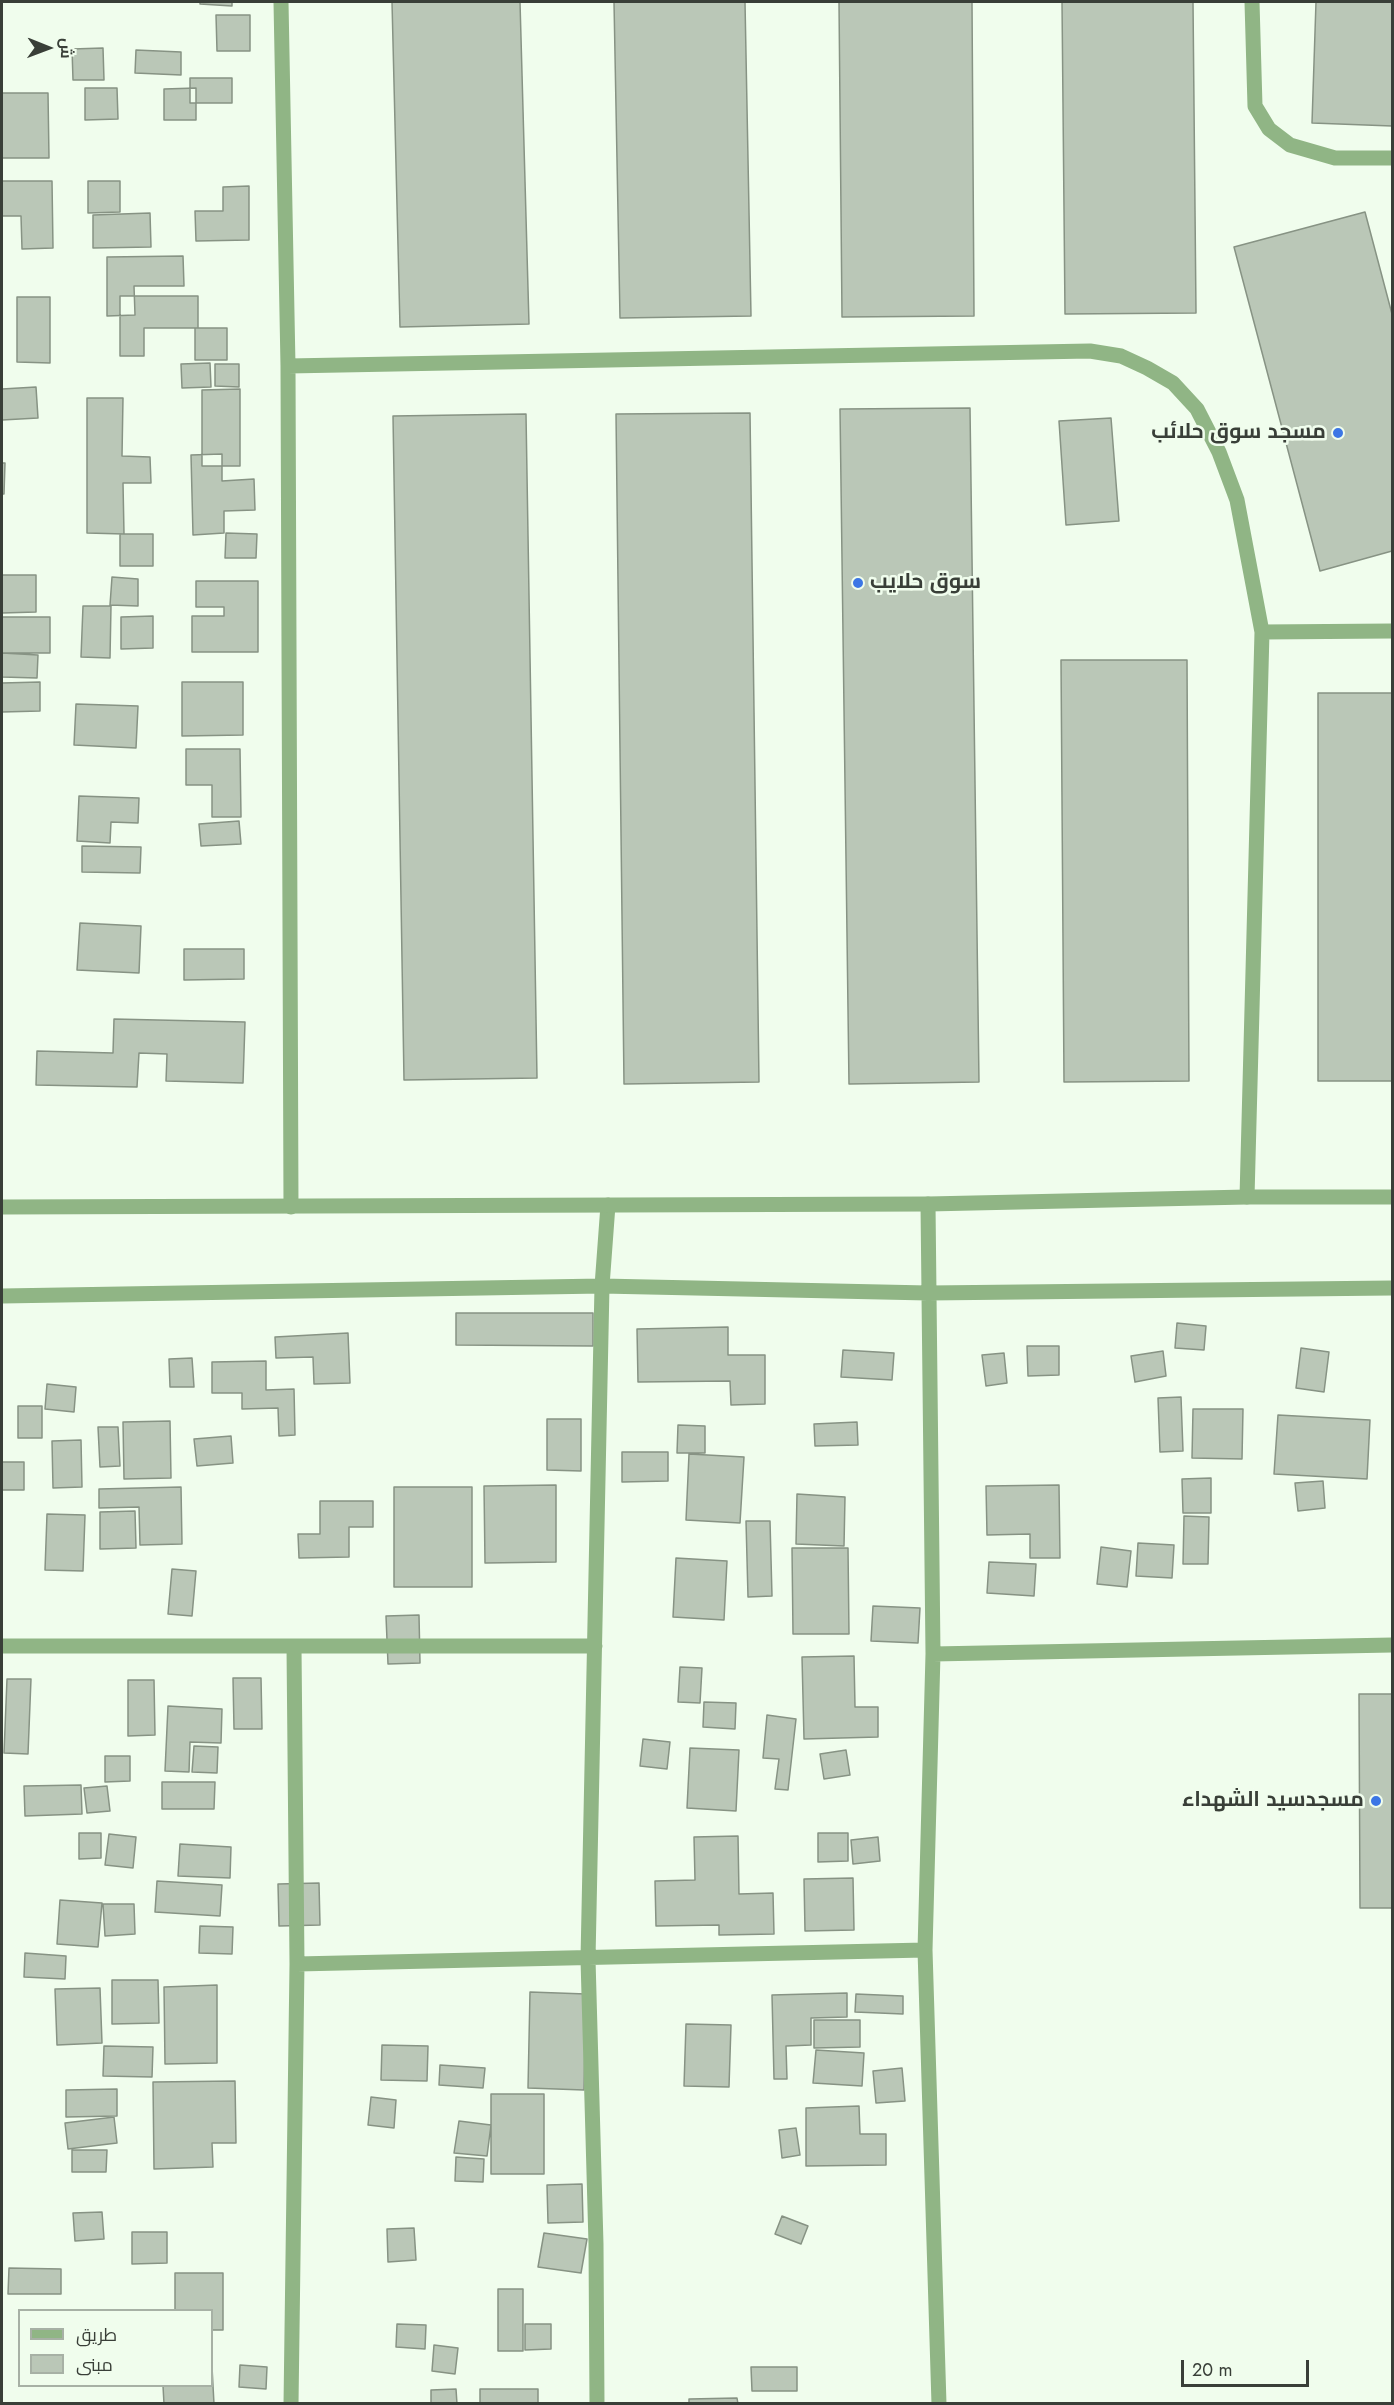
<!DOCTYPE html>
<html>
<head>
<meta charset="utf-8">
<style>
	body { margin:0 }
	#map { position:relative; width:1394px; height:2405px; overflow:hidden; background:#f0fded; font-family:Jost,Cairo,sans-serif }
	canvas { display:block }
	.frame { position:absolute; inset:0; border:3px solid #393f38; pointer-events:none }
	.legend { position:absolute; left:18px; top:2309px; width:195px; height:78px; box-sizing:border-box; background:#f0fded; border:2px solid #a7b1a5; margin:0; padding:8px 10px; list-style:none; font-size:18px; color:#393f38 }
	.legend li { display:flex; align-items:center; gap:12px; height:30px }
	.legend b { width:30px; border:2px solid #a7b1a5 }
	.north { position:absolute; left:18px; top:18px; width:60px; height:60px; -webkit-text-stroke:4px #f0fded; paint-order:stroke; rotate:91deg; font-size:16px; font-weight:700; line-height:24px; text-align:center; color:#393f38 }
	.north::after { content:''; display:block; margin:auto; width:21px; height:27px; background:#393f38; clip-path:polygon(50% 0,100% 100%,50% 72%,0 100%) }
	.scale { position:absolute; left:1181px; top:2360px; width:128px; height:27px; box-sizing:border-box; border:3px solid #393f38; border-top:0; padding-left:8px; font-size:18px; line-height:21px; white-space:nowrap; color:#393f38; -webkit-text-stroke:4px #f0fded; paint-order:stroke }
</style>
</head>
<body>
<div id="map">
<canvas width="1394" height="2405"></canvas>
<div class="frame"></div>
<ul class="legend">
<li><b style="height:8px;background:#90b585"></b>طريق</li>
<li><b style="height:16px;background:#bac7b7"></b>مبنى</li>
</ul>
<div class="north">ش</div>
<div class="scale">20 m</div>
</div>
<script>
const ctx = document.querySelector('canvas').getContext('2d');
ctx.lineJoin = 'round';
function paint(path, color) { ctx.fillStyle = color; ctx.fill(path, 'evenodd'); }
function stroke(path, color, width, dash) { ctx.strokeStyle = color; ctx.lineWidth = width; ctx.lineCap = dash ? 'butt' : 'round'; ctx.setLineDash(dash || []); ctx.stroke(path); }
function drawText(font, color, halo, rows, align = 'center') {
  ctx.font = font + ' Jost,Cairo,sans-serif'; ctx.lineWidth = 5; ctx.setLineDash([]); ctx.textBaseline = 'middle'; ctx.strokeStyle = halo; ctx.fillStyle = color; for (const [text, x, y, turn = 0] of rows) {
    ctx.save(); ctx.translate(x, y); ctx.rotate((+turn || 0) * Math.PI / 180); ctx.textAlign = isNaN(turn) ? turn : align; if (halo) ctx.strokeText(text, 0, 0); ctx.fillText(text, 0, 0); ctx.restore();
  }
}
const building = new Path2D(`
	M200,2H232V6L200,4Z
	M392,2H520L529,324L400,327Z
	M614,2H745L751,316L620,318Z
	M839,2H972L974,316L842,317Z
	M1062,2H1193L1196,313L1065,314Z
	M1316,2H1392V126L1312,123Z
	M216,15H250V51H217Z
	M103,48L104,80H73L72,49Z
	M136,50L181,52V75L135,73Z
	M190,78H232V103H190Z
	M85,88H117L118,119L85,120Z
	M196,88V120H164V89Z
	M2,93H48L49,158H2Z
	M2,181H52L53,248L22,249L21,216H2Z
	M88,181H120V212L88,213Z
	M249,186V240L196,241L195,211H223V187Z
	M1365,212L1392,314V551L1320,571L1234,247Z
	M150,213L151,247L93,248V215Z
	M183,256L184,286H134L135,315L107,316V257Z
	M120,296H198V328H144V356H120Z
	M17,297H50V363L17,362Z
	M195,328H227V360H195Z
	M210,363L211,387L182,388L181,364Z
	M215,364H239V387L215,386Z
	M36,387L38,418L2,420V389Z
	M240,389V466H202V390Z
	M87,398H123L122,456L150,457L151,483H123L124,534L87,533Z
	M970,408L979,1082L849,1084L840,409Z
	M750,413L759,1082L624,1084L616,414Z
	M526,414L537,1078L404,1080L393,416Z
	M1111,418L1119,521L1066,525L1059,421Z
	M222,454V481L254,479L255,510L224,511V533L193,535L191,455Z
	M2,463H5L4,494H2Z
	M226,533L257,534L256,558H225Z
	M120,534H153V566H120Z
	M2,575H36V612L2,613Z
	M112,577L138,579V606L110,605Z
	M196,581H258V652H192V616H224V607H196Z
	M83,606H111L110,658L81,657Z
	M153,616V648L121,649V617Z
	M2,617H50V653H2Z
	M2,653L38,655L37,678L2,677Z
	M1061,660H1187L1189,1081L1064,1082Z
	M40,682V711L2,712V683Z
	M182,682H243V735L182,736Z
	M1318,693H1392V1081H1318Z
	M76,704L138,706L136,748L74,745Z
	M186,749H240L241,817H212V785H186Z
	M79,796L139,798L138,823L111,822L110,843L77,841Z
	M239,821L241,844L201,846L199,824Z
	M82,846L141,847L140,873L82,872Z
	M80,923L141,926L139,973L77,970Z
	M184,949H244V979L184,980Z
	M114,1019L245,1022L243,1083L166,1081L167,1054L139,1053L137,1087L36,1085L37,1051L113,1053Z
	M456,1313H593V1346L456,1345Z
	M1177,1323L1206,1326L1204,1350L1175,1348Z
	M728,1327V1355H765V1404L731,1405L730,1381L638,1382L637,1329Z
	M348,1333L350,1383L314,1384L313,1357L276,1358L275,1337Z
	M1027,1346H1059V1375L1028,1376Z
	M1301,1348L1329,1352L1324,1392L1296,1388Z
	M843,1350L894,1353L892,1380L841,1377Z
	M1163,1351L1166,1376L1135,1382L1131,1356Z
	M1004,1353L1007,1383L986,1386L982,1355Z
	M192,1358L194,1387H170L169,1359Z
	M266,1361V1390L294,1389L295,1435L279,1436L278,1408L242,1409V1393H212V1362Z
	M47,1384L76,1387L74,1412L45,1409Z
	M1181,1397L1183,1451L1160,1452L1158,1398Z
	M18,1406H42V1438H18Z
	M1193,1409H1243L1242,1459L1192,1458Z
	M1278,1415L1370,1420L1367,1479L1274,1474Z
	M547,1419H581V1471L547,1470Z
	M170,1421L171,1478L124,1479L123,1422Z
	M857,1422L858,1445L815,1446L814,1424Z
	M678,1425L705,1426V1453H677Z
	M98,1427H118L120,1466L100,1467Z
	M231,1436L233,1463L197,1466L194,1439Z
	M81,1440L82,1487L53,1488L52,1441Z
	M622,1452H668V1481L622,1482Z
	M689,1454L744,1457L740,1523L686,1520Z
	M2,1462H24V1490H2Z
	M1211,1478V1513H1183L1182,1479Z
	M1323,1481L1325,1508L1298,1511L1295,1483Z
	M556,1485V1562L485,1563L484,1486Z
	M1059,1485L1060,1558H1030V1534L987,1535L986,1486Z
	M181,1487L182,1544L140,1545L139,1507L99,1508V1489Z
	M394,1487H472V1587H394Z
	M797,1494L845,1497L844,1546L796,1544Z
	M320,1501H373V1527H349V1557L299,1558L298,1534H320Z
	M135,1511L136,1548L100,1549V1512Z
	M47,1514L85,1515L83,1571L45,1570Z
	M1184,1516L1209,1517L1208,1564H1183Z
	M746,1521H770L772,1596L748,1597Z
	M1138,1543L1174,1545L1172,1578L1136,1576Z
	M1101,1547L1131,1551L1127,1587L1097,1584Z
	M792,1548H848L849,1634H793Z
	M676,1558L727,1561L724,1620L673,1617Z
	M989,1562L1036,1564L1034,1596L987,1593Z
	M172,1569L196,1571L192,1616L168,1614Z
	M873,1606L920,1608L918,1643L871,1641Z
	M419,1615L420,1663L388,1664L386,1616Z
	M854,1656L855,1707H878V1737L804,1739L802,1657Z
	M680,1667L702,1668L700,1703L678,1702Z
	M233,1678H261L262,1729H234Z
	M7,1679H31L28,1754L4,1753Z
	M128,1680H154L155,1735L128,1736Z
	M1359,1694H1392V1908H1360Z
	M704,1702L736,1703L735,1729L703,1727Z
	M168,1706L222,1709L221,1743L190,1742L189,1772L165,1771Z
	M767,1715L796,1719L788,1790L775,1789L779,1759L763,1758Z
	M643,1739L670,1742L667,1769L640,1766Z
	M194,1746L218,1747L217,1773L192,1772Z
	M690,1748L739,1750L736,1811L687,1808Z
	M846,1750L850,1775L824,1779L820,1754Z
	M105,1756H130V1781L105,1782Z
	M162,1782H215L214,1809H162Z
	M81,1785L82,1814L25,1816L24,1786Z
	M107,1786L110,1811L87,1813L84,1788Z
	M79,1833H101V1858L79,1859Z
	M818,1833H848V1861L818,1862Z
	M109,1834L136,1837L133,1868L105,1865Z
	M738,1836L739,1894L773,1893L774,1934L719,1935V1925L656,1926L655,1881L695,1880L694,1837Z
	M878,1837L880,1861L853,1864L851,1840Z
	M180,1844L231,1847L230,1878L178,1876Z
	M853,1878L854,1930L805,1931L804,1879Z
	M157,1881L222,1885L220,1916L155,1912Z
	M319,1883L320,1925L279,1926L278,1884Z
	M60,1900L102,1903L98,1947L57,1944Z
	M103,1904H134L135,1934L105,1936Z
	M200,1926L233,1927L232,1954L199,1953Z
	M25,1953L66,1956L65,1979L24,1977Z
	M112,1980H158L159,2023L112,2024Z
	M217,1985V2063L165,2064L164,1987Z
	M100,1988L102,2043L57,2045L55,1989Z
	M530,1992L586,1994L584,2090L528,2088Z
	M847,1993V2017L811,2018V2045L786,2046L787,2079H774L772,1995Z
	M856,1994L903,1996V2014L855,2012Z
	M814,2020H860V2047L814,2048Z
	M686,2024L731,2025L729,2087L684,2086Z
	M382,2045L428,2046L427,2081L381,2080Z
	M104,2046L153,2047L152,2077L103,2076Z
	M816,2050L864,2053L862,2086L813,2083Z
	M440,2065L485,2068L483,2088L439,2085Z
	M902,2068L905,2101L876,2103L873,2071Z
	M235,2081L236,2143H212L213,2167L154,2169L153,2082Z
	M117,2089V2116L66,2117V2090Z
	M491,2094H544V2174H491Z
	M371,2097L396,2100L394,2128L368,2125Z
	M859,2106L860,2134H886V2165L806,2166V2108Z
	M114,2117L117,2143L68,2149L65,2123Z
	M459,2121L491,2125L487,2156L454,2153Z
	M796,2128L800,2155L782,2158L779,2130Z
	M72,2150H107L106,2172H72Z
	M456,2157L484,2159L483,2182L455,2181Z
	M582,2184L583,2222L548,2223L547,2185Z
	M102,2212L104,2239L75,2241L73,2213Z
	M782,2216L808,2226L801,2244L775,2234Z
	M414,2228L416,2260L388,2262L387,2229Z
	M132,2232H167V2263L132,2264Z
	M544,2233L587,2239L581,2273L538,2267Z
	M9,2268L61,2269V2294H8Z
	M175,2273H223V2330H212V2310H175Z
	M498,2289H523V2351H498Z
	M397,2324L426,2325L425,2349L396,2347Z
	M525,2324H551V2349L525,2350Z
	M434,2345L458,2348L455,2374L432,2371Z
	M240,2365L267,2367L266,2389L239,2387Z
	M212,2367L214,2404H164L163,2386H212Z
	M751,2367H797V2391H752Z
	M456,2389L457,2404H431V2390Z
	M480,2389H538V2404H480Z
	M737,2398L738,2404H689V2399Z`);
const minor = new Path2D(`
	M281,2L288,366L291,1207
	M1252,2L1255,106L1269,129L1290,145L1335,158H1392
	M288,366L1090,351L1121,356L1147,368L1173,383L1197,409L1219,452L1237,500L1262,632L1247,1197
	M1262,632L1392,631
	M928,1204L933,1654L925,1950L939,2404
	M2,1296L602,1286L928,1293L1392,1288
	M2,1646H595
	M933,1654L1392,1645
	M297,1964L925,1950
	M291,2404L297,1964L294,1647
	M597,2404L596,2244L588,1959L602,1286L608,1205`);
const tertiary = new Path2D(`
	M2,1207L928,1204L1247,1197H1392`);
const markers = [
	[1338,433,6,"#3c76e5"],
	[858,583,6,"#3c76e5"],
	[1376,1801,6,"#3c76e5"]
];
const poiNames = [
	["مسجد سوق حلائب",1326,433],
	["سوق حلايب",870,583,"left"],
	["مسجدسيد الشهداء",1364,1801]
];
paint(building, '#bac7b7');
stroke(building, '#879384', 1.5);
stroke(minor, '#90b585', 15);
stroke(tertiary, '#90b585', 15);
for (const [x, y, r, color] of markers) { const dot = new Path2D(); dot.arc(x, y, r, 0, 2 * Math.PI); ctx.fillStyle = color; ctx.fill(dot); stroke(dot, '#f0fded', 2); }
drawText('bold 21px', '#393f38', '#f0fded', poiNames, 'right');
</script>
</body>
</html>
